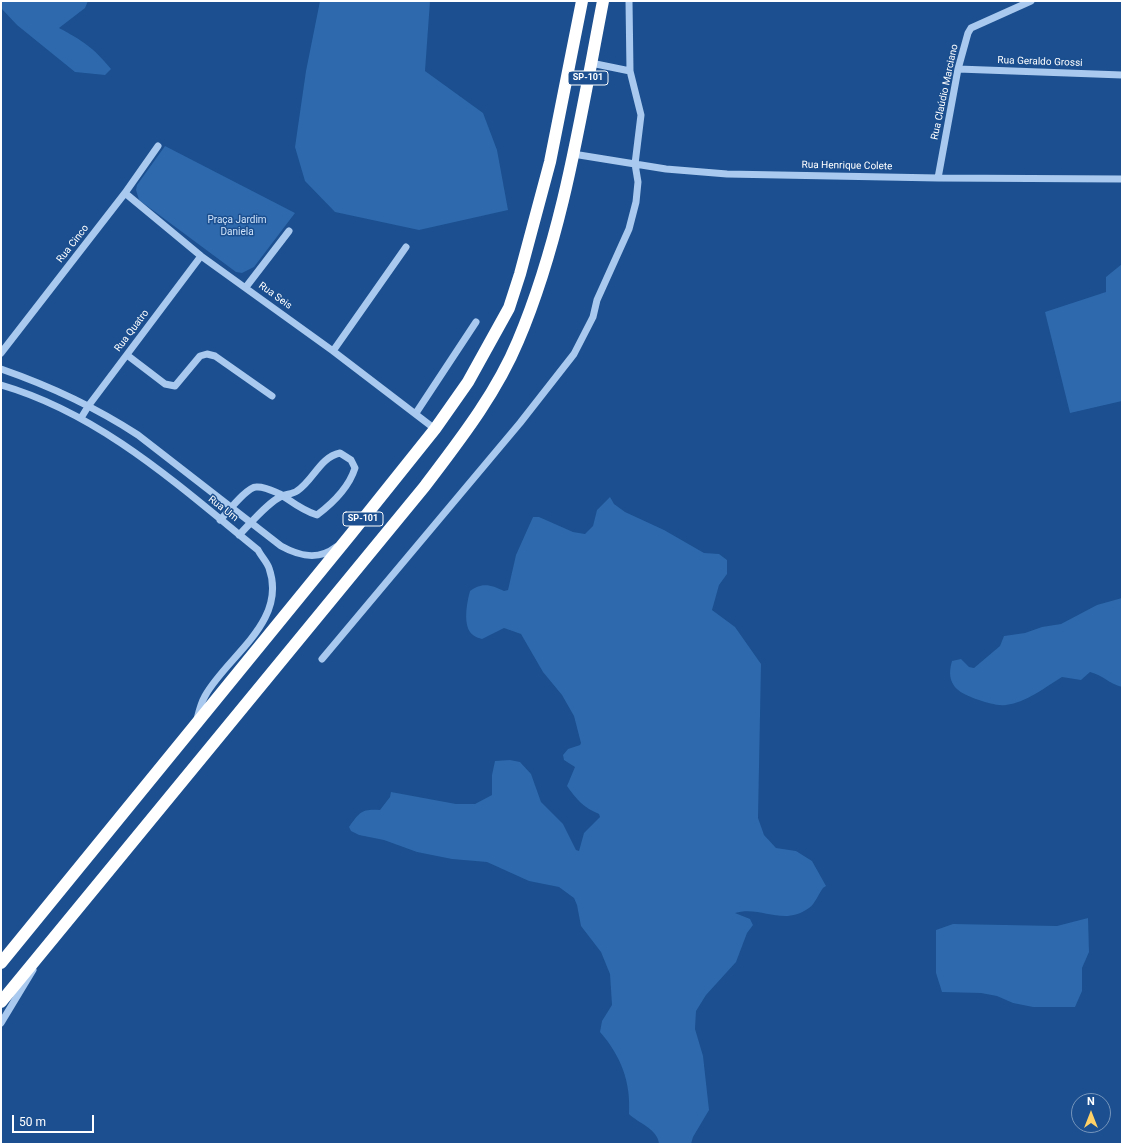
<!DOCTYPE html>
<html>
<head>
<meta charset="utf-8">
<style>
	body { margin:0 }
	#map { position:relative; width:1123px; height:1145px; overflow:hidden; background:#1b4f8f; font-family:Roboto,sans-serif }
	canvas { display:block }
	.frame { position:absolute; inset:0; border:2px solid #fff; pointer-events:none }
	.north { position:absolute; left:1071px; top:1093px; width:40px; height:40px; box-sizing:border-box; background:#1b4f8f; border:1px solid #7695bc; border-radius:50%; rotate:0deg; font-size:11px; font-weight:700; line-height:16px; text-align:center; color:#fff }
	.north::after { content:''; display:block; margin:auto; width:14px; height:18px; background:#ffd166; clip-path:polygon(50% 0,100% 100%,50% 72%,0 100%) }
	.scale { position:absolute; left:12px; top:1115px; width:82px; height:18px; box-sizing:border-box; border:2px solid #fff; border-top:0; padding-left:5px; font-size:12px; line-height:14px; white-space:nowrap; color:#fff; -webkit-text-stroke:3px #1b4f8f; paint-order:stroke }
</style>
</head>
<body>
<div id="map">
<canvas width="1123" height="1145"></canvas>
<div class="frame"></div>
<div class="north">N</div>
<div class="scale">50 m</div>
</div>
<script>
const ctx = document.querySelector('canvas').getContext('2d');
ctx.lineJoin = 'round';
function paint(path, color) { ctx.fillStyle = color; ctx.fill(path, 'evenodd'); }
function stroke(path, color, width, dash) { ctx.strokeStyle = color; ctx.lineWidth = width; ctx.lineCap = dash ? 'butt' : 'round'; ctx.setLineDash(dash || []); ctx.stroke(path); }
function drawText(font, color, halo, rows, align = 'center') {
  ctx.font = font + ' Roboto,sans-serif'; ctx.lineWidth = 3; ctx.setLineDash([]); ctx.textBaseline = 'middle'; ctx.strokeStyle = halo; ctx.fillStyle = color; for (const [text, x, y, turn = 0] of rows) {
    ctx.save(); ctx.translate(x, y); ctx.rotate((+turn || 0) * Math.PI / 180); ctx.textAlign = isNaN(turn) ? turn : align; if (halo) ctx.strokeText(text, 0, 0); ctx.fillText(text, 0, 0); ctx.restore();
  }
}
const green = new Path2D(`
	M1,1H88L85,8L59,28C83,41 93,47 111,69L105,75L75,72L17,25L1,8Z
	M320,1H430L425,71L483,113L497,150L508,210L419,230L335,212L305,181L295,147L306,71Z
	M165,146L295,213L254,267L242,273L236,272L139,200L136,190L137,185Z
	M1122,264V401L1070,413L1045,312L1106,292V277Z
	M610,497L614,504L625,512L664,530L704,553L719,554L727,560V574L719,585L712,610L735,627L761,664L758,818L764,835L776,848L796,851L812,861L826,886L823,888C819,893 815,904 809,908C783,927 761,905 735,913L750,919L753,925L747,933L736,962L706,995L696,1011L695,1029L703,1056L709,1110L693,1137L691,1144H659C658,1129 638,1123 629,1114C631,1082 621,1056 600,1032L602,1021L612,1005L610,974L601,952L581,926L577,905L574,898L559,887L529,881L487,862L452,859L417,852L384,840L359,835L351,831L349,827C360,812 361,809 380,810L390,797L391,792L456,804H475L492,795V775L495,761L510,760L520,762L531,774L541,802L563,824L576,850L579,851L584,833L600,817L599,814C584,808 576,799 567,786L575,767L564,760L563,755L568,749L580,745L581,743L574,716L562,695L543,672L521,634L504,628L482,639C479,638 475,637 473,635C462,627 467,602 470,591C483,582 491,585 504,591L508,590L516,555L533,517H539L573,532L585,534L593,526L597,510Z
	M1122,598V687C1109,684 1103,675 1090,672L1081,680L1062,677C1044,688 1027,702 1006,705C997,706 988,703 979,700C958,693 945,685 952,661L961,659L969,667L974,668L1000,646L1004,636L1025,633L1042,627L1061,624L1097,605Z
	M1088,918L1089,952L1082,968V991L1075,1007H1033L1013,1003L997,996L981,993L942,992L936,973V930L953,924L1057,926Z`);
const minor = new Path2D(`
	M591,63L630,71
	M958,69L1122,75
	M573,154L666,169L727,174L938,178L1122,179
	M938,178L958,69L968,33L971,28L1031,1
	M125,193L201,256L333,351L435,429
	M246,287L289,231
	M333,351L406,247
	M1,353L125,193L158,146
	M127,355L165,384L175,386L200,356L207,354L215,356L272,396
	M1,369C50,386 95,407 138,435L281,546C299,556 318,561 336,547
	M1,385C101,414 179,486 258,550C261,556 267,562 269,568C288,622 227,656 205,696C201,703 199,711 197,719
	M416,413L476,322
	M81,418L89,405L201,256
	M220,520C227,513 247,487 256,487C264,486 273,491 280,494C292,502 303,511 317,515C333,503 349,487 355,468L351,460L340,453C320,457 313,481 297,491C293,494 287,494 282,496C268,502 250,524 239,535
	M322,659L520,423L574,354L593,317L597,300L629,229L636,202L638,182L635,164L641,115L630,71L629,1
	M1,1023L33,970`);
const highway = new Path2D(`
	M1,963L351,534L435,429L468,382L509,308L520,274L550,162L582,1
	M1,1002L425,486C459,441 496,394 518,341C563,235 581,114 603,1`);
const shields = [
	[588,78,40],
	[363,519,40]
];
const shieldNames = [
	["SP-101",588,78],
	["SP-101",363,519]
];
const streetNames = [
	["Rua Geraldo Grossi",1040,62,2],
	["Rua Claúdio Marciano",945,92,-78],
	["Rua Henrique Colete",847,166,1],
	["Rua Cinco",73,244,-52],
	["Rua Seis",275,296,36],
	["Rua Quatro",132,331,-53],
	["Rua Um",223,509,38]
];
const parkNames = [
	["Praça Jardim",237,220],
	["Daniela",237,232]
];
paint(green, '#2e69ad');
stroke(minor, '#a9c9ee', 7);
stroke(highway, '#fff', 12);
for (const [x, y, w] of shields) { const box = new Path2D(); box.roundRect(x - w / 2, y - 7, w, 14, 3); ctx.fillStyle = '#1b4f8f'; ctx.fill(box); stroke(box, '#fff', 1); }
drawText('bold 9px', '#fff', null, shieldNames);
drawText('10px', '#fff', '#1b4f8f', streetNames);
drawText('10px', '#cfe3fa', '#1b4f8f', parkNames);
</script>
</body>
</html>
